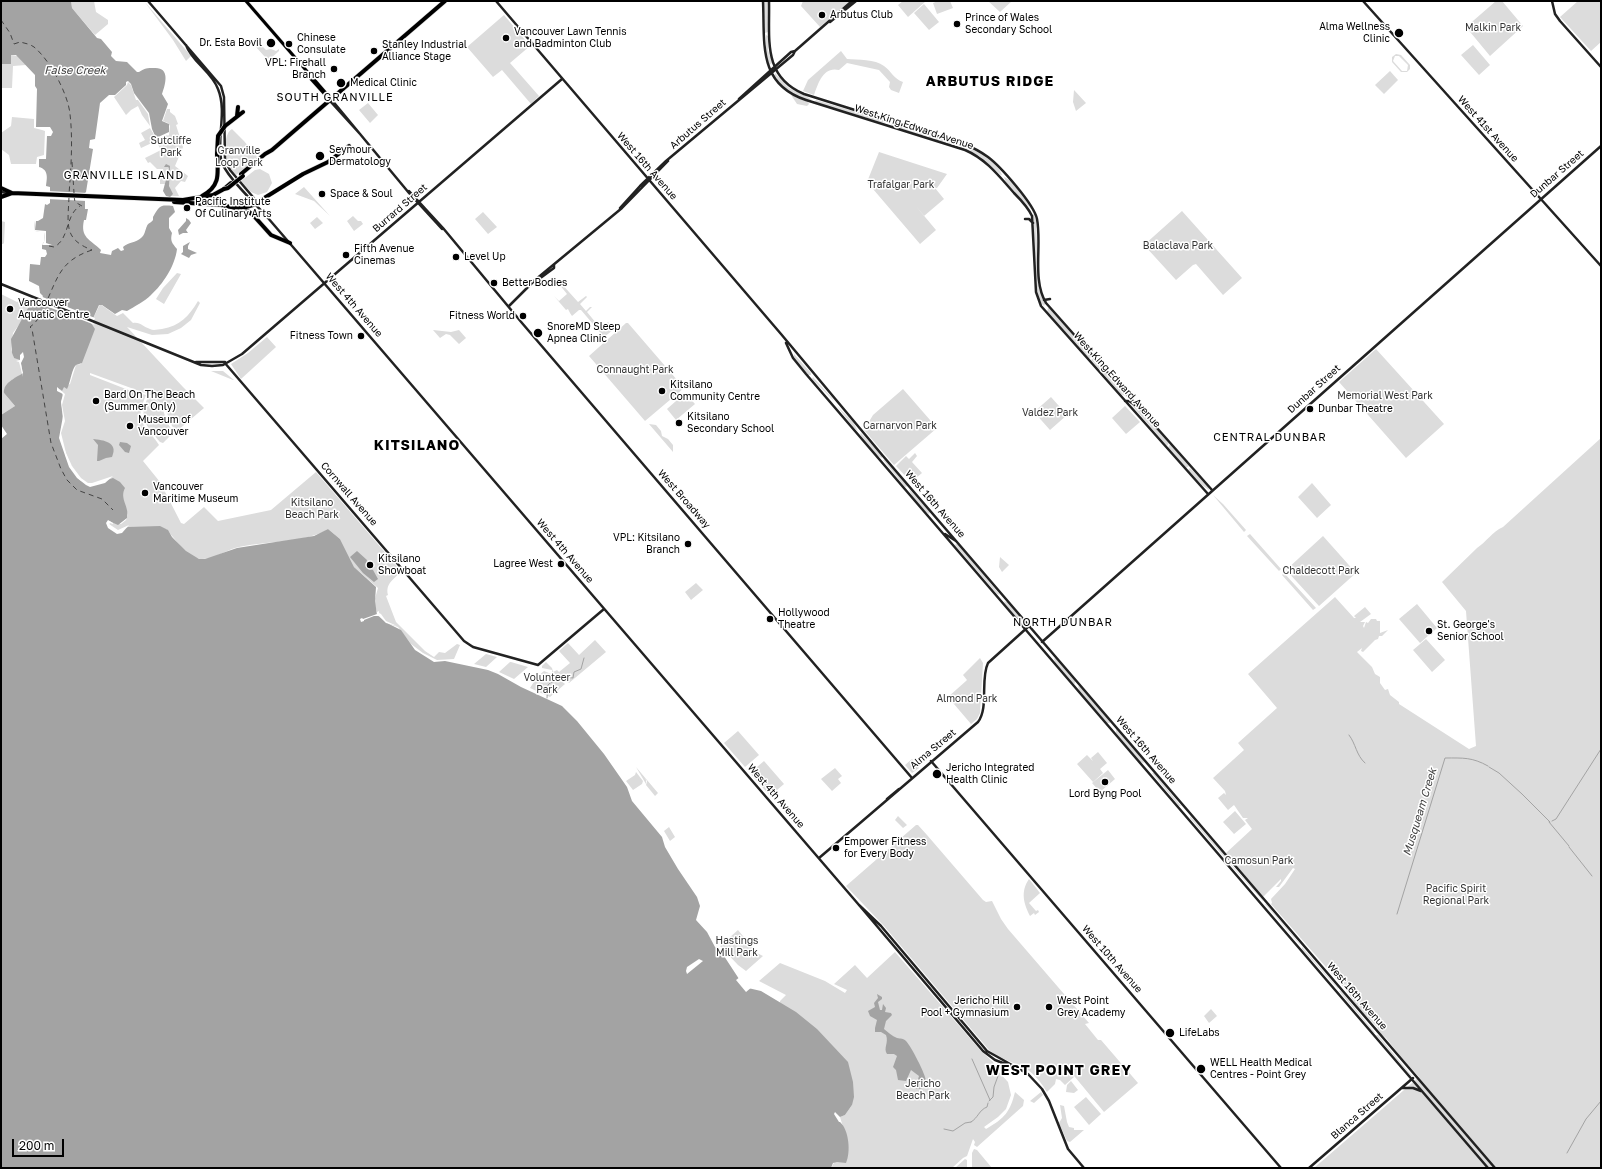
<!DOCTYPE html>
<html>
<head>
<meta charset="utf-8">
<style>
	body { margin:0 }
	#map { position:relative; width:1602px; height:1169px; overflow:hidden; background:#fff; font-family:"Golos Text",sans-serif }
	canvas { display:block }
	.frame { position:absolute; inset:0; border:2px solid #000; pointer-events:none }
	.scale { position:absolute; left:12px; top:1139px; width:52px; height:18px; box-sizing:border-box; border:2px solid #000; border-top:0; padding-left:5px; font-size:12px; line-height:14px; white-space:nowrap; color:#000; -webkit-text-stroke:3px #fff; paint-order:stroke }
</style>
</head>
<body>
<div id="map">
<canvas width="1602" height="1169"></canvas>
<div class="frame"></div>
<div class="scale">200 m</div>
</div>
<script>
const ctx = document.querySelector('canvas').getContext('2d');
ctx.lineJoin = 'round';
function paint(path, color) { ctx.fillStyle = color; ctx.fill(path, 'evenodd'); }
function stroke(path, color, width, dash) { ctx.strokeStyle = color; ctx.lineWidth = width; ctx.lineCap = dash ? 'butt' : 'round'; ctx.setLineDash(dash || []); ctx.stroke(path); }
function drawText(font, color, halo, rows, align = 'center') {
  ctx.font = font + ' "Golos Text",sans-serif'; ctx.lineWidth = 3; ctx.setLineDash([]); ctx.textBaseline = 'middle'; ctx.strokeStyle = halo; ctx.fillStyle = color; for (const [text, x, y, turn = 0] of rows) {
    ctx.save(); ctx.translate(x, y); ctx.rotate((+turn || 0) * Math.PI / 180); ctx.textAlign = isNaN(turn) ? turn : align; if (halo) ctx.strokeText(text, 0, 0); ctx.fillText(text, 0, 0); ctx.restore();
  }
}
const green = new Path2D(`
	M71,1H94L96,12L108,20V24L95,35L72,8Z
	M144,1L191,56L186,61L173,40Z
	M764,1H768V32L765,33Z
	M803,1H850L820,27L801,6Z
	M903,1H926L908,17L898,5Z
	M938,1H950L953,8L937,14L933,3Z
	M988,1H1012L1000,12Z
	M1496,1H1502L1523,26L1490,56L1466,27Z
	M1578,1H1601V42L1591,51L1560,17Z
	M924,4L939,22L929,30L914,13Z
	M504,15L530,46L510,63L539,96L531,104L502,70L493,77L467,47Z
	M766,35L768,36V50L772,63L769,65L766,55Z
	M260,44L266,50L271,49L276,51L279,49V51L270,59L265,57L256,47Z
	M1473,45L1490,65L1479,75L1461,55Z
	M841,51L847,59C858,60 875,59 884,66C892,72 894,79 903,82L899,93L891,90L889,87L890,82L879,70L847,63L839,70C823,66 818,84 814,95L803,91L808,80Z
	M1396,54L1401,55L1410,65V69L1407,72H1401L1392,62V57ZM1395,56H1399L1408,65L1407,71H1402L1393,61Z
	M11,55L18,56L26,65L13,66L12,88H1V64H11Z
	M1390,71L1398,80L1384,94L1375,85Z
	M775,73L789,88L806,96L812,100C797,100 782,88 775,76Z
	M128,82L131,85L136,100H138L148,114L150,126L142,115L138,106L131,110L126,115L114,97L127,85Z
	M1074,90L1086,103L1076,111L1073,102Z
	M791,95L808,102L809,104L807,106L797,104Z
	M816,100L883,120L888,123L880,122L814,102Z
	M368,103L378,115L370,123L359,110Z
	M167,109H170V112L175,116L178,124L176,125L183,147L175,166L188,176L185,182L181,181L175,188L179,196H170L169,184H160V177H164L163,169H157L150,162L148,163L145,158L161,150L156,141L141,148L139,143L145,140L141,133L150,128L156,138L159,139L167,135L168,136L169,135L170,126L168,123L163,121Z
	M12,117L34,119V128L42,130L45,131L44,155L37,157L36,164H11L9,155L1,149V133L11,126Z
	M892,123L896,124L955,144L945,143L897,128L891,125Z
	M232,129L244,141L257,157L244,169L236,175C233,171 228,167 227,162C224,154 224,133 232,129Z
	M958,144C972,145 998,162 1002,175H1001L979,156L958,146Z
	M879,152L947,174L937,188H935L944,199L924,216L915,205L936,230L920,244L867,182Z
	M260,169L269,174L272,183L267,192L258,195L251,192L241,181L255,170Z
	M1004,177C1015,182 1027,199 1032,210L1006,183Z
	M304,187L330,216L314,201L295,194Z
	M1182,211L1242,278L1223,295L1196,264L1193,265L1176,280L1144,245Z
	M483,212L497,227L488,234L475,219Z
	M1034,214L1036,221L1039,289L1045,304L1044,306L1040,302L1037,291L1033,215Z
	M353,216L358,221H361L363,224L354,231L347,221Z
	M317,217L323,223L315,229L310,223Z
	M1,221L5,222L4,243L3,244H1Z
	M177,273L181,274L164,304L156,299L163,288Z
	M560,282L578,302L586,296L587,297L580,304L586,311L590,307H592L587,312L601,329L608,322L613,328V330L604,337L581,310H579L572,316L570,313L571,312L570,313L568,309L566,310L554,296L559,301L567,294L559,284Z
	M1,294L17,302L21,299L32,303L28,308L21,322L13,333L11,349L14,358L20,356L22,374C14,378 3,384 4,393L15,406L1,415Z
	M198,301L200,303L191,320L181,328L168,334L152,335L127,327L183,387L204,408L177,431L172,426L165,408L153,396L90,373V375L131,391L146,395C144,400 142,405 141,410C138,425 153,434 159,445L143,461L160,482L181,523L184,524L204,507L218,521L271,510L316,472L401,571C395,579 385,583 388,595L386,596L396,622L425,651L434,657L439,652L445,653L457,644L460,645L454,659L437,660L423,653L411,644L398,627L389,624L378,616L374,602L378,588L354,567L340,539L328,529C308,543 261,541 235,548C225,551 212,560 200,559C186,557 175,538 166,529L118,532L110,528L109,521L121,524L126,520L128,515L123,499V492L88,485L73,472L61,440L59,389L70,384L76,365L81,364L91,323L100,304L117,316L123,313L133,323C141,322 143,327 150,329C154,331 158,329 162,329C180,326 189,316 198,301Z
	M1048,308H1049L1092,356L1089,359L1047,312Z
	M626,323H628L684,388L645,421L589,356Z
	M433,330L451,332L459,330L466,338L459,344L450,335L446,334L440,338Z
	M267,337L276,347L241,379L231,364L248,353Z
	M1376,349L1444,424L1406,458L1339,382Z
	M794,354L811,373V375H808L794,358Z
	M1094,358L1128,396L1127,397L1121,394L1091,360Z
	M211,371H223L234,380H233Z
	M813,377L832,398L834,401L812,379Z
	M903,389L937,428L894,465L864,430L873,415Z
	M685,393L695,404L676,420L667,409Z
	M148,397C161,397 164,414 168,424C170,427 172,430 174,432L163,443L160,442C146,425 138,419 148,397Z
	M1051,397L1067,415L1050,430L1034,412Z
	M1129,402L1140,410L1169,443L1167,446Z
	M837,406L853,422L858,431L854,428Z
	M1125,406L1140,422L1126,434L1112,418Z
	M649,424L656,425L661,431L662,436L668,439L673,445V452Z
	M861,433L882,455V458C874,455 865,442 860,434Z
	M1601,438V1168H1314L1419,1077L1401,1057L1386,1038L1381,1034L1377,1027L1359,1009L1346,990L1271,904L1272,903L1271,899L1285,884L1295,869L1293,868L1279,887H1276L1281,881V879L1263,897L1226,853L1252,829L1245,820L1248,818H1243L1234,805L1228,810L1218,798L1224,793L1226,795L1225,791L1213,778L1244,750L1238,743L1277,708L1248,674L1335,597L1354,618H1356L1354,616L1365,607L1371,614L1360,622H1365L1363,626L1364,628L1366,622L1368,623L1371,619H1376L1377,621H1380V633L1388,630L1382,636H1379L1378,639L1375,640L1363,652L1361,651L1362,648L1357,652L1372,667L1375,674L1380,677V683L1385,690L1388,689L1390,695L1399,702V704L1469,749L1476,746L1466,611L1442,582L1477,548C1486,542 1492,532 1503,527Z
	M1170,444L1189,466L1186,468L1168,448Z
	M915,453L917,456L912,462L922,473L911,482L896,466L906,456L909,459Z
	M883,460H885L908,486L905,487Z
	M1190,468L1208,486L1209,490L1202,485L1189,471L1188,470Z
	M1312,483L1331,505L1317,518L1298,497Z
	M909,489L930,512L929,514C922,510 911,497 909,489Z
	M1213,495L1223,504L1246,530L1244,532Z
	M1250,534L1281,569L1279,571L1247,536Z
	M1323,536L1356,573L1319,606L1286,570Z
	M956,544L959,545L1000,595L997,594L955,545Z
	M1000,557L1009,565L1002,572L999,567Z
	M1284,573L1316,608L1313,610L1282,575Z
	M696,583L703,590L691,600L685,592Z
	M1004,601L1009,603L1025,623L1026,626L1022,625L1005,604Z
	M1417,604L1437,628L1420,643L1399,619Z
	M1426,639L1445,660L1432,672L1413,650Z
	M595,640L606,652L569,683L552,672V670L542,668V666L546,662L552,668L553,672L557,670L559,672L570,663L559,651L568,643L579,655Z
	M486,654L497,657L486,667L474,664Z
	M980,658L983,663L980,713L977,719L971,724L948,697L966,681L967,680L963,675Z
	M1055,658L1075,680V684L1073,683L1055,662L1054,659Z
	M510,662H511L528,667L514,679L499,672Z
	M544,671L556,676L565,684L550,697L530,688L537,677Z
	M1078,686L1080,687L1110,721V723H1107L1079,690Z
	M1116,729L1143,760L1144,763L1140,762L1116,733Z
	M738,731L759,755L745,767L724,743Z
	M1098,752L1107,763L1100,769L1103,773L1093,782L1077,764L1087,755L1093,761L1091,758Z
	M912,759L919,768L912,773L905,765Z
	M764,761L784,784L770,796L750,773Z
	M636,767L658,793L655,796L646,785L647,781L644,777L646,780V784Z
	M835,768L842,776L838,779L841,783L832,791L821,779Z
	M1108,770L1115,779L1100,792L1092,783Z
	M636,772L643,781L642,784L633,790L626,781L635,775Z
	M1152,773H1154L1181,806H1179Z
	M1235,811L1246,824L1234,834L1223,822Z
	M898,816L907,825L903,828L895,820Z
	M1190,816L1225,856V858L1190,818Z
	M916,825H918L927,835L983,900L986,902L992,901L1001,919L1008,929L1089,1023L1085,1024L1098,1040H1101L1138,1083L1104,1112L1070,1071V1066L1066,1067H1069V1070L1074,1077L1065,1085L1060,1080L1056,1079L1055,1084L1047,1092C1042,1084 1034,1073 1026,1069C1013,1062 1000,1059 989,1050L884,926L846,886Z
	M669,827L675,837L670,841L664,831Z
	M1227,860L1263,900V901L1227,861Z
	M1029,879L1040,893L1029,903L1036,911L1038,910L1039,912L1035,915L1034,913L1030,916C1024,904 1020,892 1029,879Z
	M1265,904H1266L1300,944V945Z
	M738,930L757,953L763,956L746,971L738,965L720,946Z
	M1302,947L1338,988V989L1302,949Z
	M895,952L981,1051L993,1062L996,1069L1008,1082L1011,1095L1006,1109L998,1117L984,1127L986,1129C1005,1118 1010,1112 1015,1092L1024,1100L1023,1106L977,1147L974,1145L975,1142L973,1139L967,1156L963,1158L952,1168H831L847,1140L840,1117L845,1115L852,1105L780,1003V1001L786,995L759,981L780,963L825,981L845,993L847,990L834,984L855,965L867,978Z
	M1339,991H1341L1375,1033H1374Z
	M1211,1009L1217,1016L1209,1023L1204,1016Z
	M1376,1035H1378L1412,1076H1411Z
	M1071,1081L1078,1090L1074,1093L1066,1092L1067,1085Z
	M1041,1092L1043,1095L1034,1103L1030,1101Z
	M1086,1097L1101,1114L1089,1125L1074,1107Z
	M1060,1105L1064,1106L1067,1122L1069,1127L1074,1128V1130H1084L1070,1142L1067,1141L1059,1123L1062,1118Z
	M974,1149L977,1150L992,1168H972V1153Z
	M965,1159L967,1160V1168H955Z`);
const water = new Path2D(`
	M1,1H71L72,8L97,38L101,39L112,52L111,56L116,61L127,62L137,72H139C145,68 147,68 154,68C170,67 166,83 162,94L168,104L162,121L169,124V132L156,138L152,129L149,113L134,93L131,84L128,81L126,82V85L115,95H109L100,103L95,139L90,140L89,148L93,149L86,192L85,193V209H88L86,220H84C80,238 90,239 101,250L100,253L111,255L112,251L118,248L121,251L124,250L123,247C128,242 136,243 141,238C145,235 145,230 147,226C148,223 151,223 153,220V217C160,205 160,205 173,206L175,212L169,218V228L172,233C170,241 172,243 177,249C175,266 163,284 151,295C144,302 135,306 127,311L122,310L115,314L102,305H99L91,323L95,329L82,363C80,364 78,364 76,365C72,368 70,384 67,389L64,387L62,391L60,389L63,396L61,402L63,421L60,435L66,457L80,480L92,485L113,478L120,482L125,488C119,499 130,507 127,518L118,525L109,521V526L118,532L128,527L160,526L168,530L172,537L186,551L199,559H205L237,548L314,536L328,529L340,539L354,567L376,587L375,601L377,615L389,624L401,630L415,650L434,662L445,661L488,670L498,674L521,687L562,706L577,721L604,754L627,787L632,801L662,837L665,847L678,869L697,897L700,906L696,920L707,932L715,947L724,956L741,982L748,988L761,991L796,1012L817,1029L848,1062L853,1082L854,1097L852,1105L845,1115L840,1117L835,1112L834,1114L839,1122H840C849,1130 851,1152 846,1163L837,1162L833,1163L831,1168H1V439L7,434L1,425V415L15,406L4,393C3,383 15,378 23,373L20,360L14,358L12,353L11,339L28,308L35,302L39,304L43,296L40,293L39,286L29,281L30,264L40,265L41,257H45L47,254L46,250L42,249V245L44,242L45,232L35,231L34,221H38L43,218L45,204L47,205L50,203V187L46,186C47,178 49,170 39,167V159H46L47,136H51L53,132L50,127H36L37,89L35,86V75L16,55H11V64H1Z
	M166,164L170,166L169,186L173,194L170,197L166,196L163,191C165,183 167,177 169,168L168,167H164Z
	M186,218L189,220L191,223L186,230L188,233H183L179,235L178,230L186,221Z
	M190,242L188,246V249L197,253L191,255L189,258L181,254L183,252V246Z
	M93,439C103,440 119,442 112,457L106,458L99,461H97L98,445Z
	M120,442L127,443L131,446L129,453L125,452L119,445Z
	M357,551L367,560L366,565L368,568L373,570L378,579L374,582L363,573L350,557Z
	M877,994L882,997V999L878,1002L880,1010H882L883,1004L886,1008L885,1012L891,1013L892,1015L886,1021L884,1029C888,1032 892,1036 897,1038C901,1039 903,1038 906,1041C911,1046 926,1075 926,1081C926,1085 924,1087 922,1089H916V1086L919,1076L911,1070L906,1081L898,1080L896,1070L893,1067L897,1056L894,1054H887C883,1048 889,1043 886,1035L881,1032H875V1028L877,1020L870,1016L868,1011L875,1007L874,1003L878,998Z`);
const pier = new Path2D(`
	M47,191L88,193L87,201L47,199Z
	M34,221H36L35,230L46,231V243L52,245H42V249V245L44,242L45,233L35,231Z
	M40,296L95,318L93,323L95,325L33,301H38Z
	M23,352L24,357L21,363L23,377L19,362L16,361L20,360V355Z
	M57,387L65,394L62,405L65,421L61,433L66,453L72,466L81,478L88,483H92L113,476L105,483L90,487L86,485L77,478L69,467L59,438L63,416L61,402L63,394L57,391Z
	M108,520L113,523V524L110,523L109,524L118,530L129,525L122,533L117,534L108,528L106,523Z
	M379,611V613L381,614L386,621L397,626L386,623L379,616H374L364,620V621L361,622L360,619L362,618L363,619L377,614V612Z
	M699,959L703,961L687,974L686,971L687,967Z
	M740,977L752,987L746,992L736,980Z`);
const stream = new Path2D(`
	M563,678L565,677L573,678L574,672L581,669L584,658
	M547,698L548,685L550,683L560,680
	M1349,735C1356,744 1356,755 1365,763
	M1489,767L1499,773L1522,794L1550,822
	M1552,821L1556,819L1601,749
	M1549,822L1569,846
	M1569,847L1592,876
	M1397,914L1445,758C1463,758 1472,757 1488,766
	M972,1059L990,1100
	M989,1101L993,1097L994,1087L998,1076
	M971,1122C978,1118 979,1110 987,1107L988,1103
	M944,1129L953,1131L965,1123L971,1122
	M1567,1153L1586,1119L1601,1101`);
const ferry = new Path2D(`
	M1,20L10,33L14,44
	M14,44L20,42C24,43 30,44 34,47C50,60 68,94 70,114C73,140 71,168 69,194
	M72,162L74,193
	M74,196L75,202L82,206
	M69,197C68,224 63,239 92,250
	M49,246L54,247C70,239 65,215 80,206
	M92,250C59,261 58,278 44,307C41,315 37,322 30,327L32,329L51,443L61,469L67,480L77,490L102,499L113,510`);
const secondary = new Path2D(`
	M148,1L221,86L224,97L225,161L230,170L258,203
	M496,1L781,334L883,456L1495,1168
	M763,1C765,42 757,84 806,100L965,150C986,159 999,176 1014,193C1021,200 1028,207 1032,216L1036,292L1041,306L1208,494
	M769,1C770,39 762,76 804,94L966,145C974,148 981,152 988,157C1000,166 1034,204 1037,219C1042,245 1032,280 1046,303L1212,490
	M1363,1L1601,266
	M1552,1L1555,14L1560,21L1601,67
	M830,22L856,1
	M186,45C192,62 212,72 218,89C227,111 217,136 221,159C223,174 257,205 268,218L859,905L983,1051L995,1060L1016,1068
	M331,99L409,193L442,229
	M739,99L791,52L795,51
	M330,101L360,134
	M409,191L443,228L522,323L912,778
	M1,192L8,193
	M620,208L640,186L666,161L793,55L795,51L852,1
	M1025,219H1029L1033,223
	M535,282L554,268V265
	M1,284L201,365L212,366L223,365L242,354L562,79
	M1044,300L1050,299
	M509,306L535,280L622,208L668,161
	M786,343L793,358L806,374L1488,1168
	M196,362H225
	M224,362L464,641L473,647L538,665L604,609
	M1125,401H1129L1135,405
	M945,534L956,541
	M1042,642L1601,146
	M931,761L1281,1168
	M887,799L899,789
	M819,858C872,813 924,768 978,722C989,708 980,679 988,663L1029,626
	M859,905L881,926L987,1051L1028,1074L1042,1089L1049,1101L1068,1149L1084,1168
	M1403,1088H1413L1421,1091
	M1309,1168L1413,1078`);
const primary = new Path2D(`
	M246,1L331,99
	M311,79L330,100`);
const highway = new Path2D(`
	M237,116L238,107
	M225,126L243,112
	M328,162L349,146
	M241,174L265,154L272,150L445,1
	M1,188L12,193L183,200L213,195L224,189L231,183
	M202,196C221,186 218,173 217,154
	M1,197L12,193
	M174,202L221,205L246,210L253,215L271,235L290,243`);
const highwayBridge = new Path2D(`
	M217,154L218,136L225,126
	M224,189L228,188L243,176
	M235,207H246L253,205L303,174L328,162`);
const markers = [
	[822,15,4,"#000"],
	[957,24,4,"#000"],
	[1399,33,5,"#000"],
	[506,38,4,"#000"],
	[271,43,5,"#000"],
	[289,44,4,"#000"],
	[374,51,4,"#000"],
	[334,69,4,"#000"],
	[341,83,5,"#000"],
	[320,156,5,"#000"],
	[322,194,4,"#000"],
	[187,208,4,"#000"],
	[346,255,4,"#000"],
	[456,257,4,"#000"],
	[494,283,4,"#000"],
	[10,309,4,"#000"],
	[523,316,4,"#000"],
	[538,333,5,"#000"],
	[361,336,4,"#000"],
	[662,391,4,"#000"],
	[96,401,4,"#000"],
	[1310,409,4,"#000"],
	[679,423,4,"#000"],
	[130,426,4,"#000"],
	[145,493,4,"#000"],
	[688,544,4,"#000"],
	[561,564,4,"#000"],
	[370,565,4,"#000"],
	[770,619,4,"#000"],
	[1429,631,4,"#000"],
	[937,774,5,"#000"],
	[1105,782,4,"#000"],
	[836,848,4,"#000"],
	[1017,1007,4,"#000"],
	[1049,1007,4,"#000"],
	[1170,1033,5,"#000"],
	[1201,1069,5,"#000"]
];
const poiNames = [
	["Arbutus Club",830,15],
	["Prince of Wales",965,18],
	["Secondary School",965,30],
	["Alma Wellness",1390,27,"right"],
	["Clinic",1390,39,"right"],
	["Vancouver Lawn Tennis",514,32],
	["and Badminton Club",514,44],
	["Chinese",297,38],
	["Consulate",297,50],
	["Dr. Esta Bovil",262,43,"right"],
	["Stanley Industrial",382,45],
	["Alliance Stage",382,57],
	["VPL: Firehall",326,63,"right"],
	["Branch",326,75,"right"],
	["Medical Clinic",350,83],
	["Seymour",329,150],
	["Dermatology",329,162],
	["Space & Soul",330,194],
	["Pacific Institute",195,202],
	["Of Culinary Arts",195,214],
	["Fifth Avenue",354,249],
	["Cinemas",354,261],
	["Level Up",464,257],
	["Better Bodies",502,283],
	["Vancouver",18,303],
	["Aquatic Centre",18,315],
	["Fitness World",515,316,"right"],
	["SnoreMD Sleep",547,327],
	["Apnea Clinic",547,339],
	["Fitness Town",353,336,"right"],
	["Kitsilano",670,385],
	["Community Centre",670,397],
	["Bard On The Beach",104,395],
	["(Summer Only)",104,407],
	["Dunbar Theatre",1318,409],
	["Kitsilano",687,417],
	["Secondary School",687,429],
	["Museum of",138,420],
	["Vancouver",138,432],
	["Vancouver",153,487],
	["Maritime Museum",153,499],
	["VPL: Kitsilano",680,538,"right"],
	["Branch",680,550,"right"],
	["Kitsilano",378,559],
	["Showboat",378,571],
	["Lagree West",553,564,"right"],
	["Hollywood",778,613],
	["Theatre",778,625],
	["St. George's",1437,625],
	["Senior School",1437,637],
	["Jericho Integrated",946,768],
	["Health Clinic",946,780],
	["Lord Byng Pool",1105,794,"center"],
	["Empower Fitness",844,842],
	["for Every Body",844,854],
	["Jericho Hill",1009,1001,"right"],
	["Pool + Gymnasium",1009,1013,"right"],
	["West Point",1057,1001],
	["Grey Academy",1057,1013],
	["LifeLabs",1179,1033],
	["WELL Health Medical",1210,1063],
	["Centres - Point Grey",1210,1075]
];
const parkNames = [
	["Malkin Park",1493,28],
	["Sutcliffe",171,141],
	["Park",171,153],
	["Granville",239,151],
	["Loop Park",239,163],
	["Trafalgar Park",901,185],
	["Balaclava Park",1178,246],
	["Connaught Park",635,370],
	["Memorial West Park",1385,396],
	["Valdez Park",1050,413],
	["Carnarvon Park",900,426],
	["Kitsilano",312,503],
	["Beach Park",312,515],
	["Chaldecott Park",1321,571],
	["Volunteer",547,678],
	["Park",547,690],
	["Almond Park",967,699],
	["Camosun Park",1259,861],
	["Pacific Spirit",1456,889],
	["Regional Park",1456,901],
	["Hastings",737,941],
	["Mill Park",737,953],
	["Jericho",923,1084],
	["Beach Park",923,1096]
];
const streetNames = [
	["Arbutus Street",698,124,-41],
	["West King Edward Avenue",914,127,18],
	["West 41st Avenue",1488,129,48],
	["West 16th Avenue",647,166,49],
	["Dunbar Street",1557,174,-41],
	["Burrard Street",400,208,-41],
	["West 4th Avenue",354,305,49],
	["West King Edward Avenue",1117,380,48],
	["Dunbar Street",1314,389,-42],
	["Cornwall Avenue",349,494,49],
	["West Broadway",684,499,49],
	["West 16th Avenue",935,504,49],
	["West 4th Avenue",565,551,49],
	["Alma Street",933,749,-40],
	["West 16th Avenue",1146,750,49],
	["West 4th Avenue",776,796,49],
	["West 10th Avenue",1112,959,49],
	["West 16th Avenue",1357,996,49],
	["Blanca Street",1357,1116,-41]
];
const waterNames = [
	["False Creek",75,71],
	["Musqueam Creek",1420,812,-73]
];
const neighbourhoodNames = [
	["SOUTH GRANVILLE",335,98],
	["GRANVILLE ISLAND",124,176],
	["CENTRAL DUNBAR",1270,438],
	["NORTH DUNBAR",1063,623]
];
const districtNames = [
	["ARBUTUS RIDGE",990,82],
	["KITSILANO",417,446],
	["WEST POINT GREY",1059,1071]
];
paint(green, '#dcdcdc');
paint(water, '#a3a3a3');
paint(pier, '#fff');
stroke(stream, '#a3a3a3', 1);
stroke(ferry, '#444', 1, [5, 4]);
stroke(primary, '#dbdbdb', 4);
stroke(highway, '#dbdbdb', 5);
stroke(secondary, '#222', 2.5);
stroke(primary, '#000', 3);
stroke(highway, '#000', 4);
stroke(highwayBridge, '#dbdbdb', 5, []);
stroke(highwayBridge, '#000', 4);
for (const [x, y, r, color] of markers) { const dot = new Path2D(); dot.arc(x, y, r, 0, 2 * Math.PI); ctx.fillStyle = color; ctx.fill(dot); stroke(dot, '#fff', 1.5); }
drawText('10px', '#000', '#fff', poiNames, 'left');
drawText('10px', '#333', '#fff', parkNames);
drawText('10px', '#000', '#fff', streetNames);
drawText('italic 11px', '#444', '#fff', waterNames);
ctx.letterSpacing = '1px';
drawText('11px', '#000', '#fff', neighbourhoodNames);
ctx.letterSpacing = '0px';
ctx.letterSpacing = '1px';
drawText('bold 14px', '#000', '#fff', districtNames);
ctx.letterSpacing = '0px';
</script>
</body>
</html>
